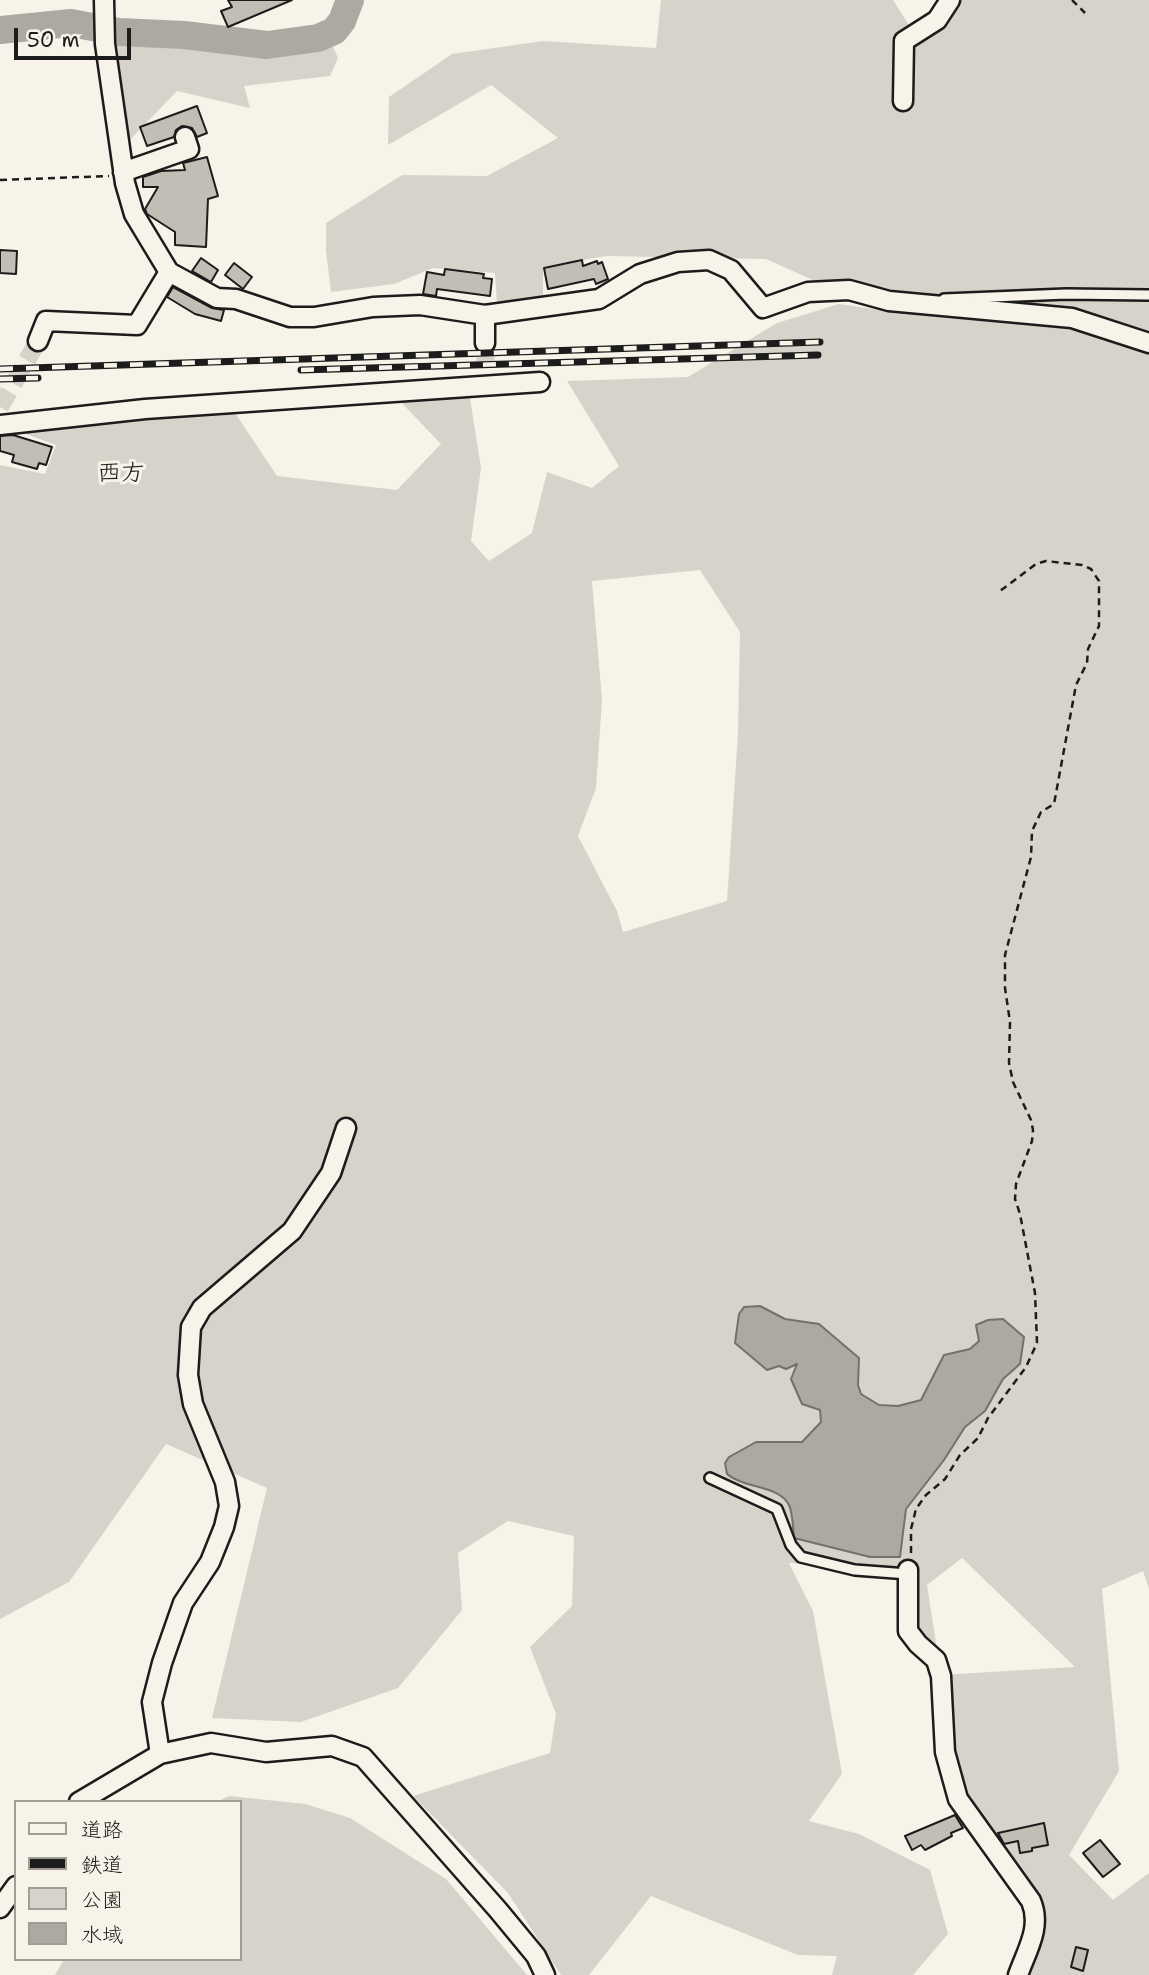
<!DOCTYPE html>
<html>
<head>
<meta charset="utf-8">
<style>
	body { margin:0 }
	#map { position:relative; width:1149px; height:1975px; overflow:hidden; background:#f7f3e8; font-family:"Shantell Sans","Klee One",sans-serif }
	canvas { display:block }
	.legend { position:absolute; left:14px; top:1800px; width:228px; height:161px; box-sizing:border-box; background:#f7f3e8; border:2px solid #9f9d96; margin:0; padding:9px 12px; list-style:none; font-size:21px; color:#1c1c1c }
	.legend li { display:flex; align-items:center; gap:14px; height:35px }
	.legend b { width:35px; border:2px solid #9f9d96 }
	.scale { position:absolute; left:14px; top:28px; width:117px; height:32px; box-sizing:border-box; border:4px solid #1c1c1c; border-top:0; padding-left:9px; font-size:21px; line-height:24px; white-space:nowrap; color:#1c1c1c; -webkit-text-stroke:5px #f7f3e8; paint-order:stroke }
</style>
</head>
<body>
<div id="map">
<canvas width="1149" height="1975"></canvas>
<ul class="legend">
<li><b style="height:9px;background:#f7f3e8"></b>道路</li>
<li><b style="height:9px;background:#1c1c1c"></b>鉄道</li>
<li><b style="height:19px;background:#d7d3cb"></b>公園</li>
<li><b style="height:19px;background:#aca9a2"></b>水域</li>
</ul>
<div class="scale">50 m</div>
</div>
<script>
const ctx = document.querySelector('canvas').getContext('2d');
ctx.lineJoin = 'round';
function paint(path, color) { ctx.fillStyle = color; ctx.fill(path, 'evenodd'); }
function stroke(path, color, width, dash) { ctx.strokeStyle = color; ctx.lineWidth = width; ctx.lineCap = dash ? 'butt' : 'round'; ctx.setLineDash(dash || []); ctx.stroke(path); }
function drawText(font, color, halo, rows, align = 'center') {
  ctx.font = font + ' "Shantell Sans","Klee One",sans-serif'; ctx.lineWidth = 6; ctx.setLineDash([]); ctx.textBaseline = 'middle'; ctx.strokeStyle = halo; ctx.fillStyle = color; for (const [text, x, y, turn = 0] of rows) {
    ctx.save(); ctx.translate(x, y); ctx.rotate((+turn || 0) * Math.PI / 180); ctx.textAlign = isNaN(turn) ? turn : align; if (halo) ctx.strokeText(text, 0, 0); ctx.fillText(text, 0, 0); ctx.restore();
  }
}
const green = new Path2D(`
	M661,0H893L910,27L953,0H1149V1589L1143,1571L1102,1589L1119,1771L1069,1855L1113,1900L1149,1873V1975H1014L1034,1920L958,1799L941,1676L909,1634L908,1570L789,1563L813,1611L842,1774L809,1821L859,1834L930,1870L948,1934L913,1975H832L837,1956L798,1955L651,1896L589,1975H561L508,1893L413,1796L550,1753L556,1714L530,1647L572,1606L574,1536L508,1521L458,1553L462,1610L398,1688L301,1722L212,1718L267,1488L166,1444L69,1582L0,1619V465L45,474L56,445L1,425L231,407L277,476L397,490L441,444L398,399L469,392L481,468L471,541L489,561L532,533L547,472L592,488L619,466L567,381L688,377L777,323L839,304L893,312L1002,302L835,290L766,259L606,256L543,267V296L497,304L495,273L433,268L394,284L331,292L326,251V223L402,175L487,176L558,138L491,85L388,145L389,97L452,54L543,41L656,48ZM700,570L740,632L738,733L727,901L623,932L617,911L578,836L596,788L602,700L592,581ZM962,1558L1074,1666L1073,1667L941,1675L927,1585Z
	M173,39L268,50L331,42L338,58L330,76L244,86L250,108L177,91L127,143L113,41Z
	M229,1796L305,1804L350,1818L446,1879L527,1975H55L64,1959H240V1802H216Z`);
const water = new Path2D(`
	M760,1306L785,1319L819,1324L859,1358L858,1385L861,1394L879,1405L898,1406L921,1400L944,1355L970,1349L979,1341L976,1325L988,1320L1003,1319L1024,1337L1020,1364L1003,1379L985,1411L965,1427L944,1460L906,1509L900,1557H870L794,1538C793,1529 793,1514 789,1505C779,1485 745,1489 727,1474L725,1463L729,1457L756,1442H802L821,1422L820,1410L802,1404L791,1379L797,1364L786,1369L779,1366L767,1370L735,1343L739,1314L744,1307Z`);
const river = new Path2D(`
	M0,30L71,23L119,32L184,35L267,45L318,38L334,31L342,21L350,0`);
const building = new Path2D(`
	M228,0H292L228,27L221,11L232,7Z
	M197,106L207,133L197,137L192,128L182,126L176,130L174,137L147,146L140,127Z
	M207,157L218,196L208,199L206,247L175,245V232L147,214L145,209L158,187H143V177L161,171L185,170L183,163Z
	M0,250L17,251L16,274L0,273Z
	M201,258L218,270L211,282L192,271Z
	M582,260L583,266L597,261L598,264L602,262L608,279L596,284L594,279L548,289L544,268Z
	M234,263L252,277L243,289L225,275Z
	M445,269L484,274L483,278L492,279L490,296L437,289L436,296L423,294L427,272L444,275Z
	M173,287L212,308L224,310L221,321L195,314L167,297Z
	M13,435L52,447L46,465L39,463L37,469L12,462L14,455L0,451V436Z
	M955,1815L963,1828L951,1833L952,1836L925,1850L921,1845L912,1850L905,1836Z
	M1044,1823L1048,1845L1032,1848V1851L1020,1853L1018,1841L1004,1844L998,1833Z
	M1100,1840L1120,1864L1103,1877L1083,1853Z
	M1076,1947L1088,1950L1083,1971L1071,1967Z`);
const streetTunnel = new Path2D(`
	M485,343L486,368
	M0,407L38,341`);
const path = new Path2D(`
	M1072,0L1085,13
	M0,180L109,176
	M911,1553V1529L916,1509L926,1495L945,1479L960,1455L978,1438L988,1418L1026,1367L1037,1343L1035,1293L1020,1214L1015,1199L1016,1184L1032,1141L1033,1130L1031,1120L1013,1082L1009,1063L1010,1022L1005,988V955L1031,857L1032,831L1041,812L1054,804L1076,685L1087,663L1088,649L1099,626V581L1091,569L1082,565L1046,561L1036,564L1000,591`);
const lane = new Path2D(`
	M944,299L1066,294L1149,295
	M710,1478L777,1509L791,1545L801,1557L855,1570L908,1574`);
const street = new Path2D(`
	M104,0L105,44L125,183L134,214L169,272L217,298L236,299L290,317H314L373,307L420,305L485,315L599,299L640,274L678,262L709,260L731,270L763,308L808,292L849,290L889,301L1072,318L1149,343
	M903,101L904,41L937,20L950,0
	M123,172L189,149L185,137
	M485,315V343
	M38,341L46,321L137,325L169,272
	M0,425L145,409L540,382
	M908,1570V1631L918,1644L936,1660L941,1676L945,1752L958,1799L1031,1901C1042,1927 1027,1950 1018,1975
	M160,1754L152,1702L162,1663L183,1603L210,1562L224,1527L229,1506L225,1482L193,1404L188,1375L191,1327L202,1308L292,1231L331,1173L346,1128
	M79,1802L160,1754L211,1743L266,1752L332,1746L363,1757L498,1910L536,1956L545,1975
	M0,1908L16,1886`);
const rail = new Path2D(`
	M0,369L820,342
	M301,370L818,355
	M0,379L38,378`);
const quarterNames = [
	["西方",121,474]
];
paint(green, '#d7d3cb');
paint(water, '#aca9a2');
stroke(water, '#72716c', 2);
stroke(river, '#aca9a2', 28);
paint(building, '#c0beb5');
stroke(building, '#1c1c1c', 2);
stroke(streetTunnel, '#d6d3c9', 18, [18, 9]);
stroke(lane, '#1c1c1c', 14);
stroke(street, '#1c1c1c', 23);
stroke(path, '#1c1c1c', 2.5, [7, 5]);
stroke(lane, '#f7f3e8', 9);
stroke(street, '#f7f3e8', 18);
stroke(rail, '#1c1c1c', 7);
stroke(rail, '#f7f3e8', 4.5, [13]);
drawText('24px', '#1c1c1c', '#f7f3e8', quarterNames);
</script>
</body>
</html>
